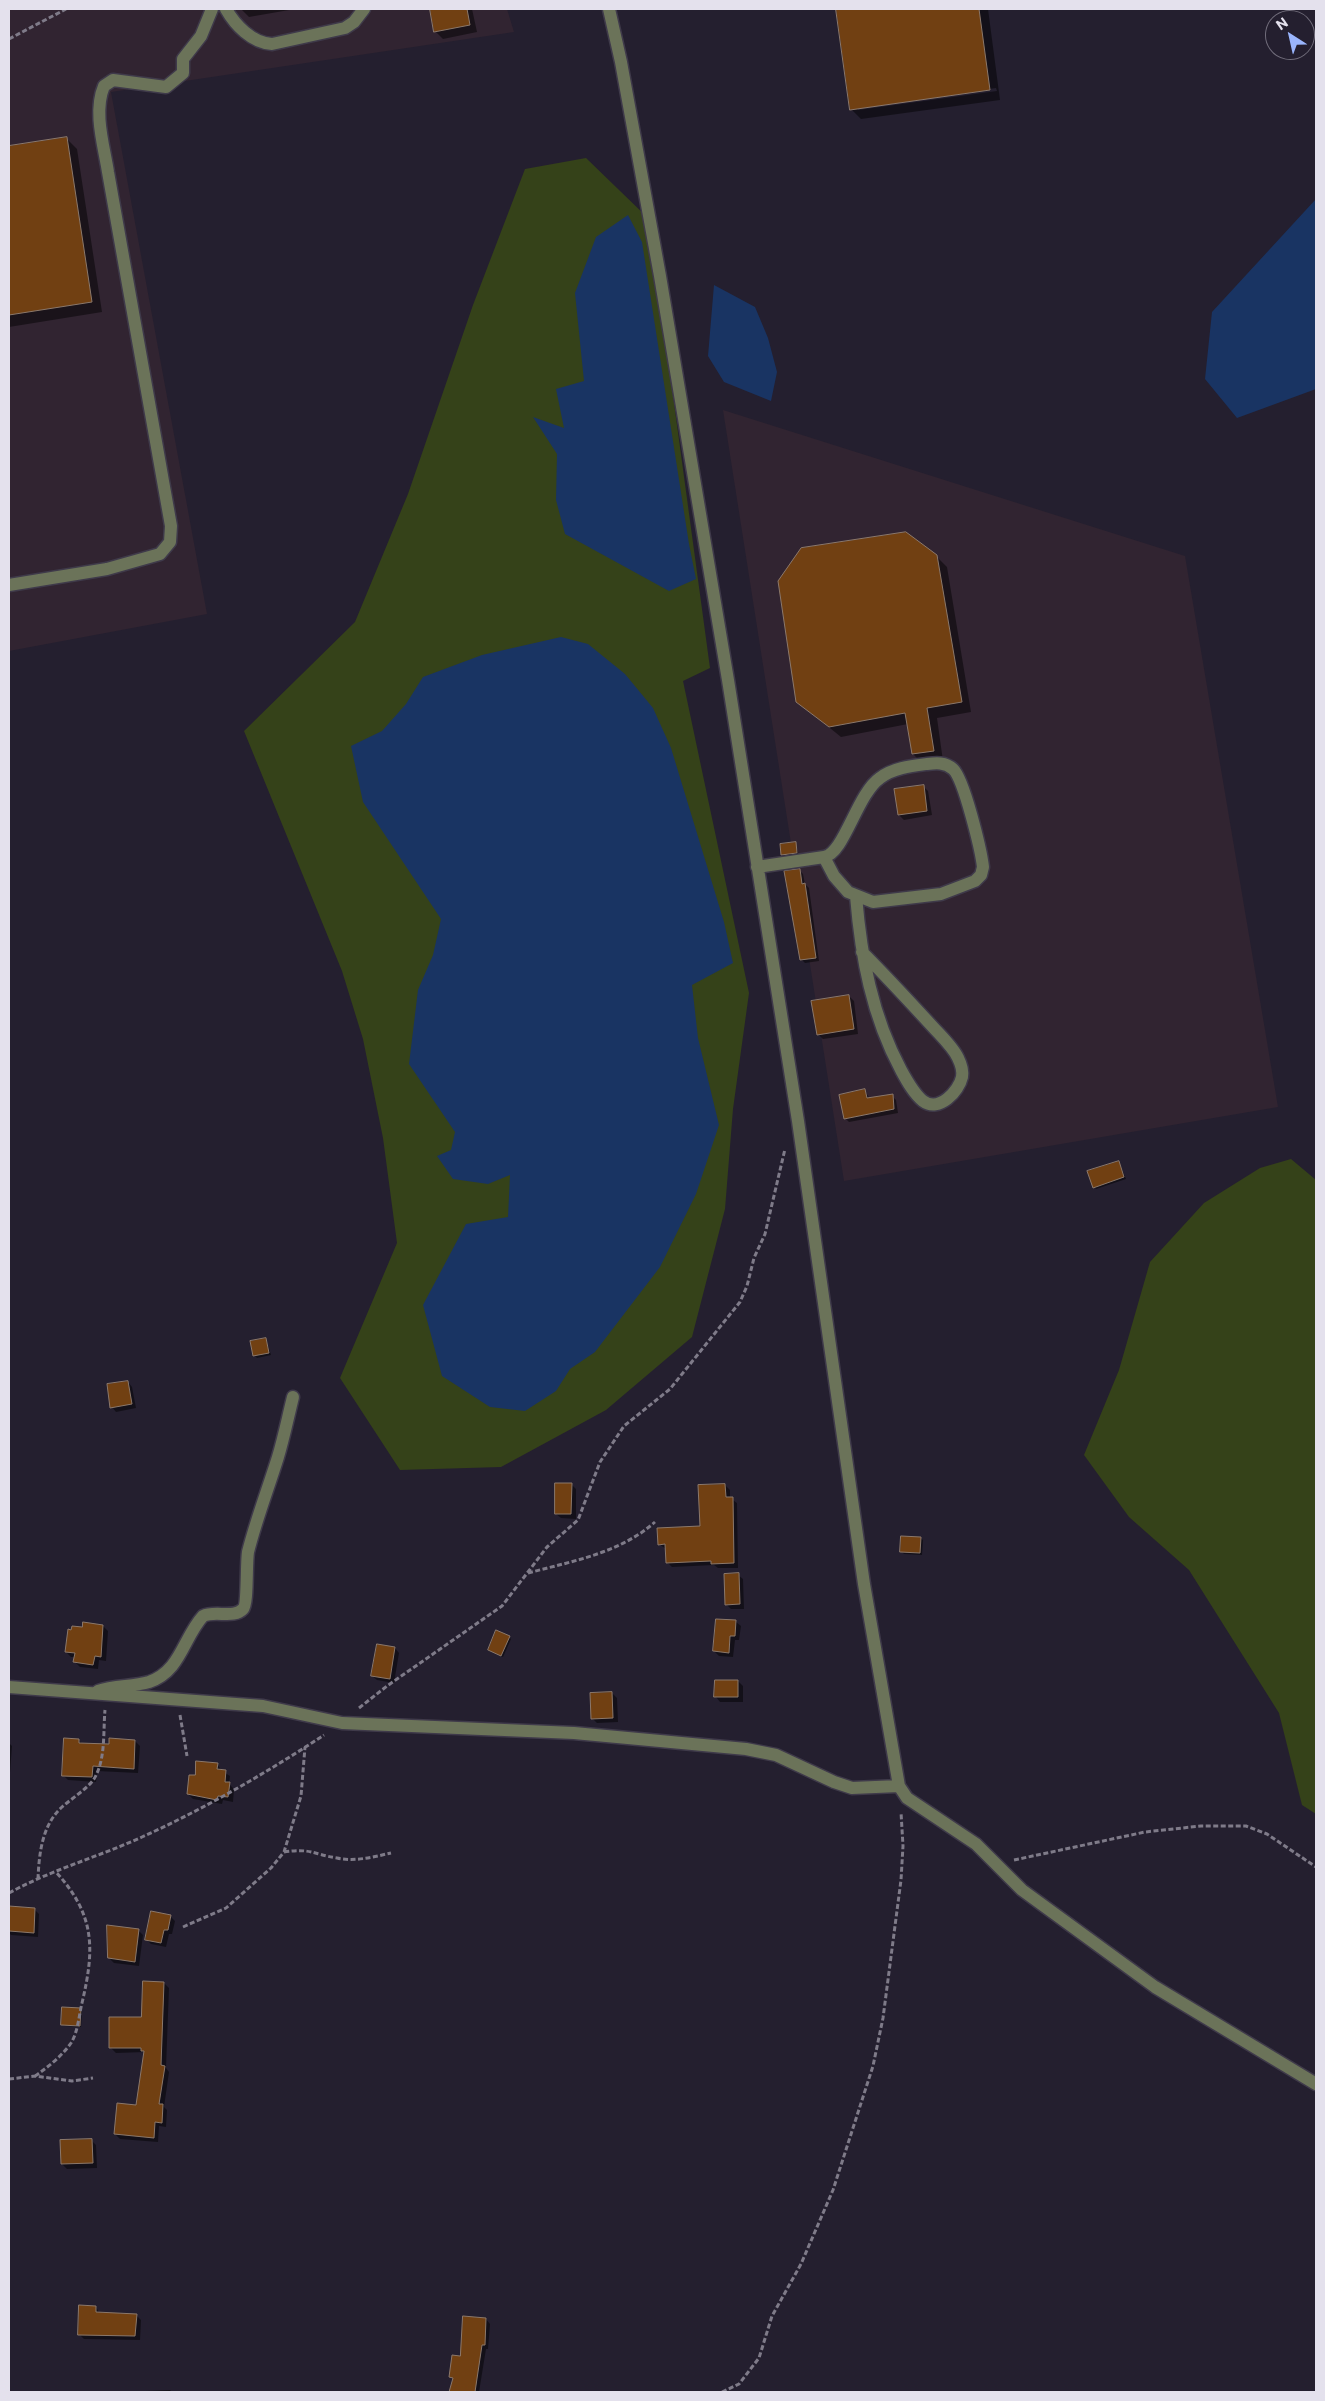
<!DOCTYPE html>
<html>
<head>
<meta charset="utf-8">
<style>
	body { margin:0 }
	#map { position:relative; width:1325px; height:2401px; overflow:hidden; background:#241f2f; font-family:Commissioner,sans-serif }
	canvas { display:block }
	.frame { position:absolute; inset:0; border:10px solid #e4e1ed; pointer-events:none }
	.north { position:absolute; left:1265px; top:10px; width:50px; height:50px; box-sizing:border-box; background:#241f2f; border:1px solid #716d7b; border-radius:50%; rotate:325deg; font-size:14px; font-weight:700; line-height:20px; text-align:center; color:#e4e1ed }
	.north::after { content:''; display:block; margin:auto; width:18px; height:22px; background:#9ab5fd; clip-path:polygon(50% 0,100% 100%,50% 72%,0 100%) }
</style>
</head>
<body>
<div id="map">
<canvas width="1325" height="2401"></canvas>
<div class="frame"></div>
<div class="north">N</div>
</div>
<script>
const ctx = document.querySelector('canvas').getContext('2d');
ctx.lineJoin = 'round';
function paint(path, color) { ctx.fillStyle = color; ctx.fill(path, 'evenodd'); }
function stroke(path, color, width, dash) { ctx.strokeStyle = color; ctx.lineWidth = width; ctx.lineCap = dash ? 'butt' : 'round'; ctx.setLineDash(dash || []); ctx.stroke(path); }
const industrial = new Path2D(`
	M9,9H507L514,32L111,92L207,614L9,651Z
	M723,410L1185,556L1278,1107L844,1181Z`);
const green = new Path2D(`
	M586,158L649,219L710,668L683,681L749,993L733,1109L725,1209L692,1337L606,1410L501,1467L400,1470L340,1378L397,1243L383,1138L363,1039L342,971L244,731L355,622L408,494L473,305L525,169Z
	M1291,1159L1316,1180V1814L1302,1805L1279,1713L1189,1570L1129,1517L1084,1455L1119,1370L1150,1262L1204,1203L1260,1168Z`);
const water = new Path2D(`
	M1316,199V389L1237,418L1205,379L1212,312Z
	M628,215L642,242L689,544L696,579L669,591L565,534L556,500L557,454L533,417L564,428L556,389L584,381L575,293L596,237Z
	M714,285L755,307L768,338L777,372L771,401L724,382L708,356Z
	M561,637L588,644L625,674L653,708L671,748L724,922L733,963L692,985L698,1038L719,1125L696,1194L660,1267L595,1352L570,1369L556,1391L525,1411L490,1407L442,1376L423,1305L466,1224L508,1217L510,1175L488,1184L453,1179L437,1156L451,1150L455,1132L409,1064L418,990L433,955L441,919L363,802L351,746L382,731L406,704L423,677L482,655Z`);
const shadow = new Path2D(`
	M241,9H295L249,17Z
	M431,9H472L477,32L443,39L435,31Z
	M838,9H988L1000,100L861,119L851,109ZM996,88L997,91L858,110V107Z
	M66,138L77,149L102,312L9,327V148Z
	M936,556L947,567L971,712L937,718L943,761L923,764L913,754L908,724L841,737L798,702Z
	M923,786L928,791L932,815L904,820L899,815Z
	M795,843L799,855L785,857L783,855Z
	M799,870L803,874L805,884L809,888L819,961L805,963L801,959Z
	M849,996L854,1001L858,1034L823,1039L818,1034Z
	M865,1091L870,1099L892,1096L896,1100L898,1113L849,1122L845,1118Z
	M1119,1162L1126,1179L1096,1189L1094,1187Z
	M266,1339L271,1355L257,1358L255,1356Z
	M128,1382L132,1387L136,1408L116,1412L112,1407Z
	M571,1484L576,1489V1519L561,1518L556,1514Z
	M725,1485L730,1490V1498L737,1503L738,1568H718L714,1565L672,1567L667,1562L666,1549L659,1544L701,1527Z
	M920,1538L923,1540L922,1555L904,1554L902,1552Z
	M738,1575L743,1579L744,1609H731L726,1604Z
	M736,1622L741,1626L739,1640H735L733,1657L719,1656L714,1651Z
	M103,1626L108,1631L106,1661L99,1660L98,1669L80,1667L75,1662V1657H71L66,1652L72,1631Z
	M509,1637L511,1639L503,1657L489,1650Z
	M395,1648L399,1653L394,1683L377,1680L372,1676Z
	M738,1681L743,1686V1702H720L716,1697Z
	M612,1693L617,1698L618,1722L597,1723L592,1718Z
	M78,1740L83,1744L110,1746L135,1741L140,1746L138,1773L97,1771L96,1782L68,1780L63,1775Z
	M9,1743L12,1746L9,1786Z
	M217,1764L222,1771L230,1776L229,1784L234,1789L233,1802L223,1800L222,1804L193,1799L188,1794L196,1776Z
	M9,1908L34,1909L39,1914L38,1937L11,1935L9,1933Z
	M170,1916L175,1921L172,1934H169L166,1947L151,1944L146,1939Z
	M138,1930L143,1935L139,1966L114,1963L109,1958Z
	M164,1983L169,1988L166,2068L169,2072L164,2107L167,2110L166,2127L159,2126L158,2142L120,2139L115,2134L137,2106L145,2052L116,2053L111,2048L142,2018Z
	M80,2009L82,2011L81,2027L64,2026L62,2024Z
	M91,2140L96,2145L97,2168L67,2169L62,2164Z
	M96,2307L100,2314L136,2315L141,2320L140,2340L84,2339L79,2334Z
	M486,2319L490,2324L488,2349H486L479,2392H451L454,2380L450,2377Z
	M170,2390L172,2392H146V2391Z`);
const building = new Path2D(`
	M430,9H467L470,25L434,32Z
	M836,9H979L990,90L850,110Z
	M67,137L92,302L9,315V146Z
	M906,532L937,555L962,702L927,708L934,751L912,754L905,713L829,727L796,702L778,581L801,548Z
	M924,785L927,811L898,815L894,789Z
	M796,842L797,853L781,855L780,844Z
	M800,869L802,884L805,883L816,958L800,960L784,871Z
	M849,995L854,1029L817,1035L811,1001Z
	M865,1089L867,1098L893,1094L894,1109L844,1119L839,1095Z
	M1119,1161L1124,1177L1093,1188L1087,1171Z
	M266,1338L269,1353L253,1356L250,1341Z
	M128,1381L132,1404L110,1408L107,1384Z
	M555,1483H572L571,1514H555Z
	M725,1484L726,1497H733L734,1563L711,1564V1561L666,1563L665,1544L658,1545L657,1528L700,1526L698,1485Z
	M901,1536L921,1537L920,1553L900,1552Z
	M739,1573L740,1604L725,1605L724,1574Z
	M716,1619L736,1620L735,1636H730L729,1653L713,1651Z
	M83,1622L103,1625L101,1657L95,1656L93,1665L73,1662L75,1653L65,1652L68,1629L71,1630L72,1626L82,1627Z
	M496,1630L510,1636L501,1656L488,1650Z
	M377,1644L395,1647L390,1679L371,1676Z
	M715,1680H738V1697H714Z
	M612,1692L613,1718L591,1719L590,1693Z
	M64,1738L79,1739V1743L109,1744V1738L135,1740L134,1769L93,1766L92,1777L62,1776Z
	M196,1761L218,1763L217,1769L226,1770L225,1782H230L228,1797L218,1796L217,1800L187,1794L189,1775H195Z
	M9,1906L35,1908L34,1933L9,1931Z
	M151,1911L171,1915L168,1930H164L161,1943L145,1940Z
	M107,1925L139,1929L135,1962L108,1958Z
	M143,1981L164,1982L161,2065L165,2066L159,2104H163L162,2123L155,2122L154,2138L114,2134L117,2103L136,2105L144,2051H141V2048H109V2017H141Z
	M62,2007L81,2008L80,2026L61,2025Z
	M92,2139L93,2163L61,2164L60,2140Z
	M79,2305L96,2306V2312L137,2314L135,2336L78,2335Z
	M463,2316L486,2318L485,2345H482L475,2392H449L453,2378L449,2377L452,2355L460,2356Z`);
const path = new Path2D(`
	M9,39L66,9
	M528,1573C573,1561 620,1553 655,1522
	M359,1708L387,1686L502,1606L547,1547L578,1520L600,1462L624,1426L670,1389L740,1302L747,1286L754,1258L765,1234L785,1149
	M180,1715L187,1756
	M284,1852C311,1848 312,1854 337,1858C355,1862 373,1857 391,1853
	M1014,1860L1145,1832L1201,1826H1246L1267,1834L1316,1867
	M38,1879C39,1854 42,1825 62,1807C72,1798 86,1790 94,1779C106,1759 103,1732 105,1710
	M9,1893C51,1870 98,1857 142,1837C206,1808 266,1773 324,1735
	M183,1927L226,1908L271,1868L284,1852L301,1796L305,1747
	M35,2076C48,2067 62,2056 71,2043C78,2032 79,2015 82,2003C95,1948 95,1915 56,1872
	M9,2079L35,2076L72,2081L93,2078
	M722,2392L739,2384L759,2358L772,2316L801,2264L833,2190L873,2066L883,2018L901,1880L903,1846L901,1812`);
const minor = new Path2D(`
	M226,9C235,25 252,43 272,44L345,28L354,22L364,9
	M609,9L621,62L660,276L728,680L798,1121L864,1584L899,1786L907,1798L976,1844L1022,1890L1155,1987L1316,2084
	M9,585L107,569L160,554L170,542L171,526L108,172C104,146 93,112 104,86L113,80L166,87L183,73V59L201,36L212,9
	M757,867L824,857C844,854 857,794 880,778C893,768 911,766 927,764C936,763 945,762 953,769C964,779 981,850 983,867L981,875L975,881L941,894L873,902L848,892L834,876L824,857
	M856,896C861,957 872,1016 901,1070C907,1081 914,1094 923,1101C939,1113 959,1091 962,1077C963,1071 961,1064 958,1058C953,1047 941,1036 932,1026C909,1001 886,976 862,952
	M9,1687L263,1706L342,1723L574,1733L746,1749L776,1755L834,1782L852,1788L899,1786
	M98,1691C115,1685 132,1687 149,1682C181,1671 183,1638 203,1616C215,1610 234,1619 243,1609C248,1604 246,1565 248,1552C256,1520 268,1489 278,1457C284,1437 288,1417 293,1397`);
paint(industrial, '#312431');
paint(green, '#354219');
paint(water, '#193463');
paint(shadow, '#0007');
paint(building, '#714012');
stroke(building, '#8b786b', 1);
stroke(minor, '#3f3a4a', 15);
stroke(path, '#7f7b89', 3, [5, 2.5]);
stroke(minor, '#6b7359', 12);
</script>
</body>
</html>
